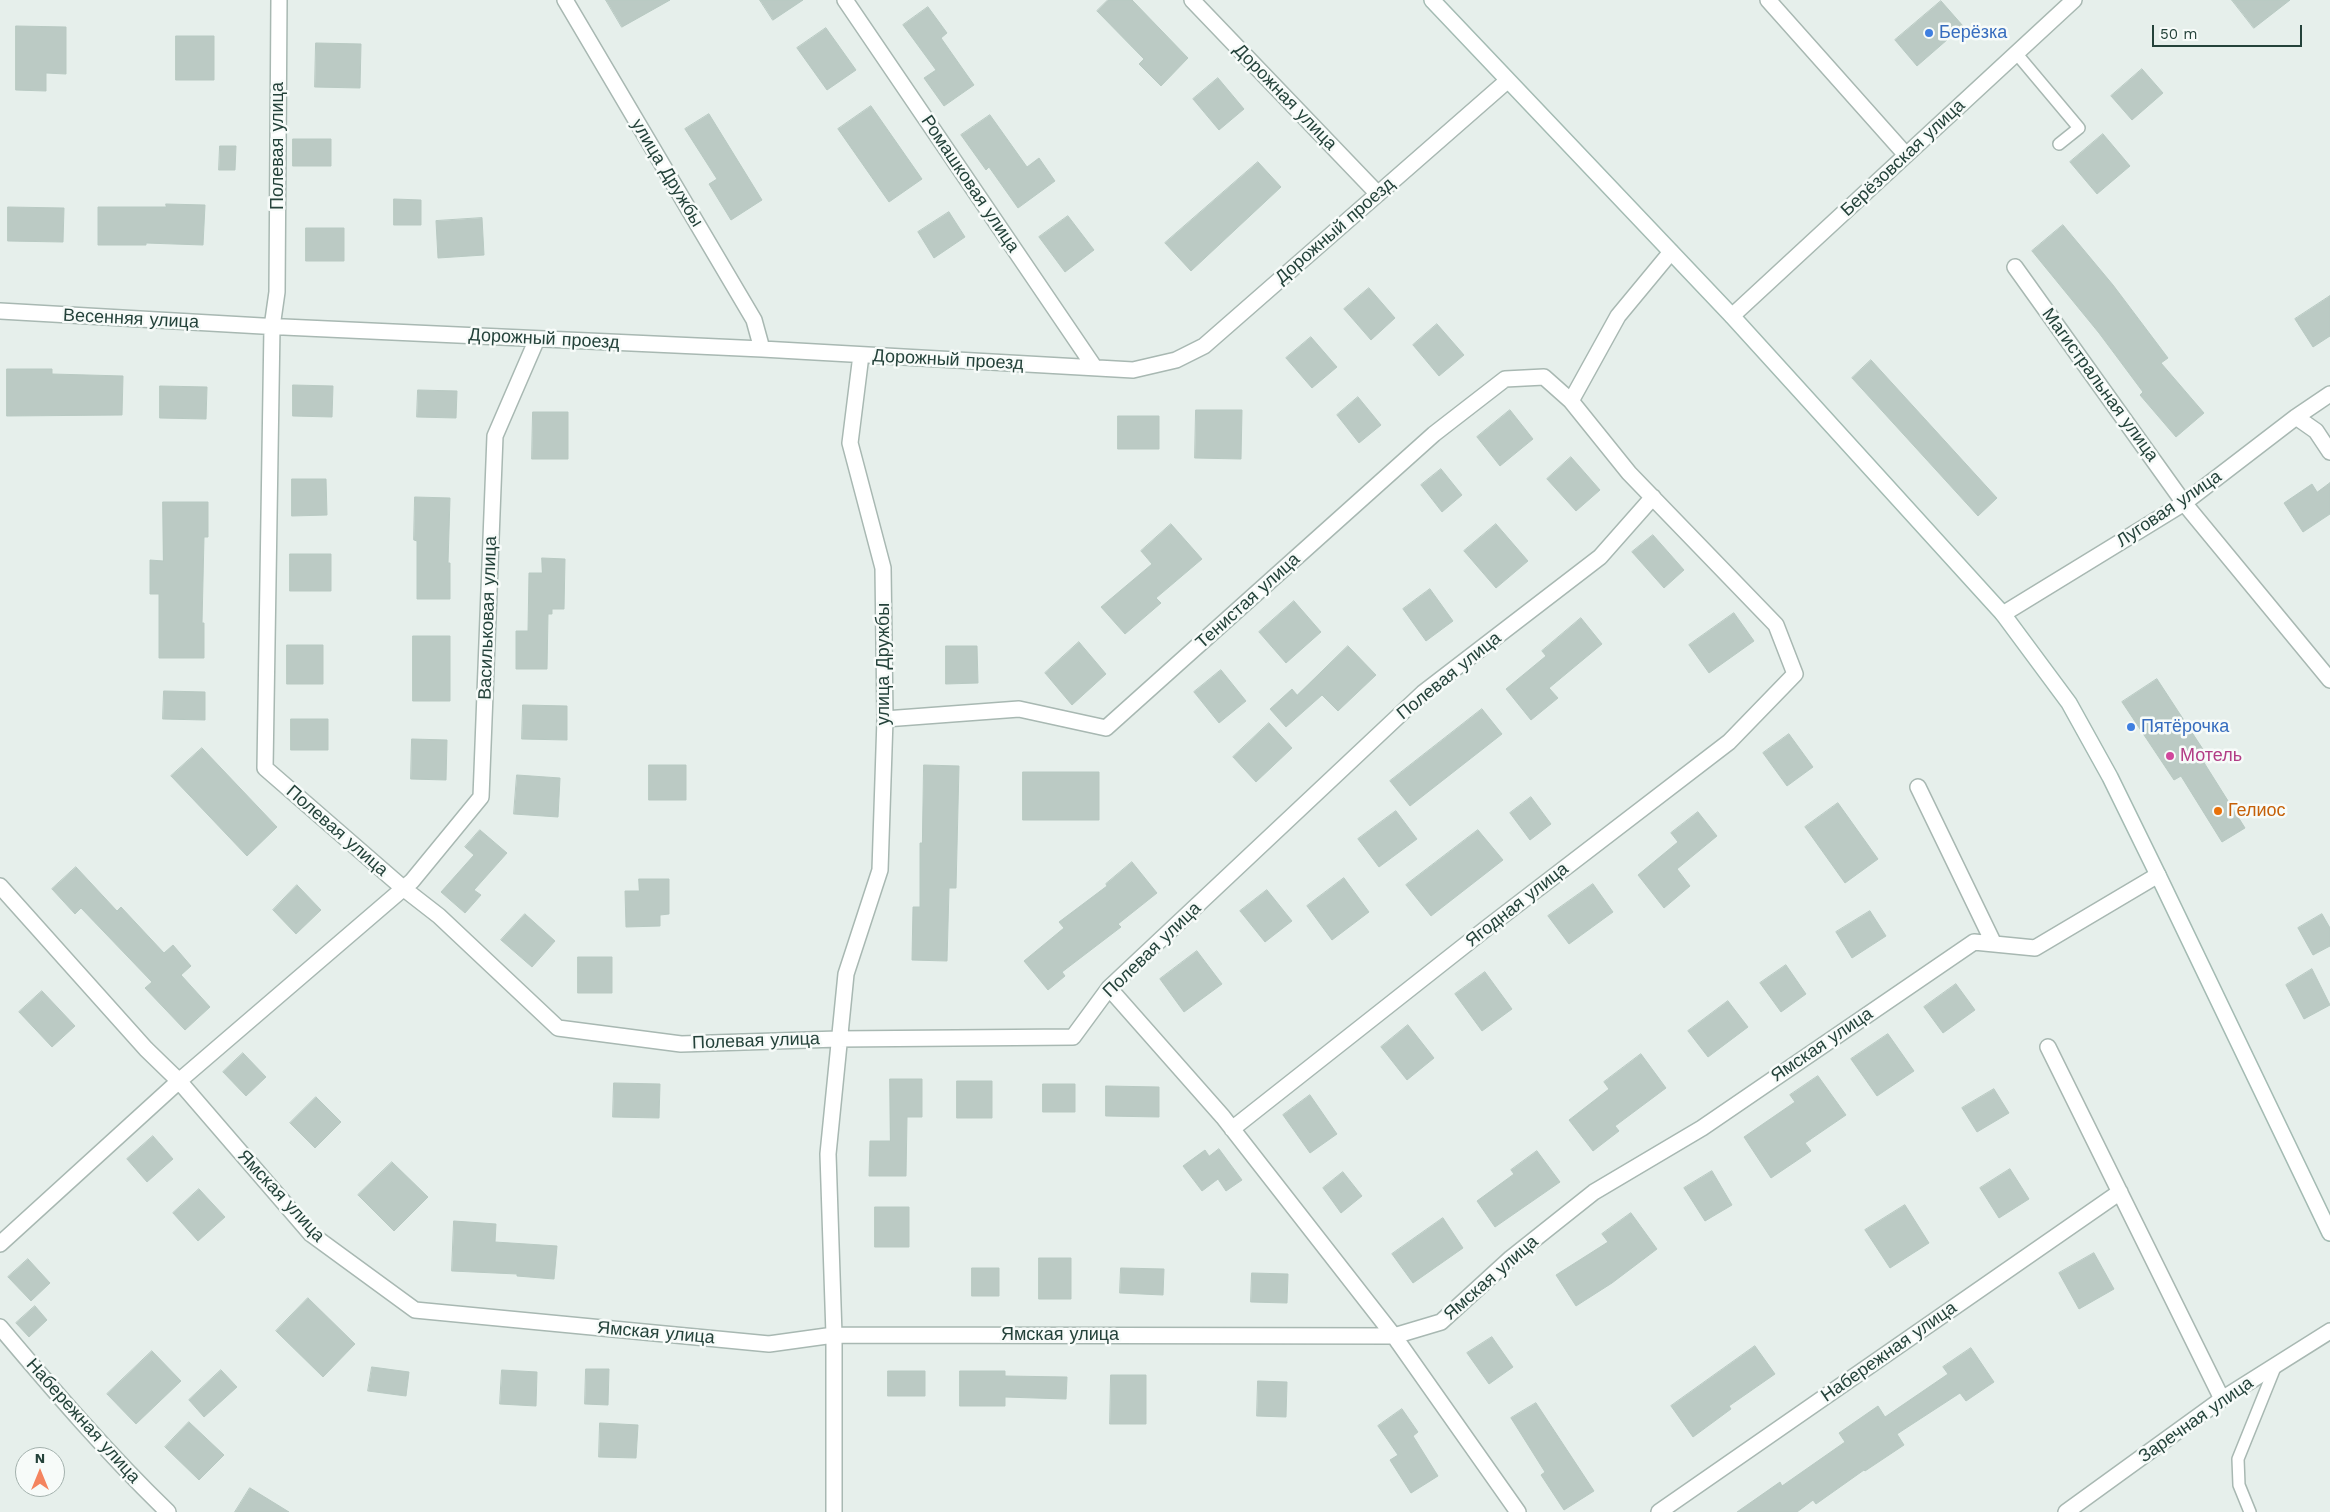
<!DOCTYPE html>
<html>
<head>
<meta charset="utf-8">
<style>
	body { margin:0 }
	#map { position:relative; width:2330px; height:1512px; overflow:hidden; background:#e6efeb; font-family:"Work Sans",sans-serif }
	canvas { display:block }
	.north { position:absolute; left:15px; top:1447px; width:50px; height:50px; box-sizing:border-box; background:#f7fbf9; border:1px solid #a3b1ad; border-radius:50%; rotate:0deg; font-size:14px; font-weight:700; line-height:20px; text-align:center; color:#24423a }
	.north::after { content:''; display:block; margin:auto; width:18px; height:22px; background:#f4845f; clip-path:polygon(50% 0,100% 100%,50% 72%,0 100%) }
	.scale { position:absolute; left:2152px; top:25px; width:150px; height:22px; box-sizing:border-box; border:2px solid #24423a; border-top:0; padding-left:6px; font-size:15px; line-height:18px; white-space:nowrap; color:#24423a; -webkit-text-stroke:4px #f7fbf9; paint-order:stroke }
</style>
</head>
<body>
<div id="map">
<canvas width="2330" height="1512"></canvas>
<div class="north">N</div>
<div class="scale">50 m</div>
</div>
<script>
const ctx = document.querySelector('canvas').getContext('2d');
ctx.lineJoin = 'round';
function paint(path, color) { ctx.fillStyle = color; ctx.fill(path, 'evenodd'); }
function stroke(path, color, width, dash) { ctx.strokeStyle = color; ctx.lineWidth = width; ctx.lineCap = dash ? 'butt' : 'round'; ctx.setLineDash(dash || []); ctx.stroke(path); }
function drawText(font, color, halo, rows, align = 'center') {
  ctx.font = font + ' "Work Sans",sans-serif'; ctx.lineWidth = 5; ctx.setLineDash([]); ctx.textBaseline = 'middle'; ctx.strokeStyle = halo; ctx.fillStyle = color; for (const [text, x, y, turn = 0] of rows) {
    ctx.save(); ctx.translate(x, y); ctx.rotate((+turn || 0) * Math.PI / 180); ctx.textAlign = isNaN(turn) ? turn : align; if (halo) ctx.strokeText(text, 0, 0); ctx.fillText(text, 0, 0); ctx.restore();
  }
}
const building = new Path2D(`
	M606,0H670L622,27Z
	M760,0H803L773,20Z
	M1108,0H1132L1188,58L1161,86L1139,64L1144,59L1097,11Z
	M2232,0H2290L2254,28Z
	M1941,1L1963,26L1917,66L1895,40Z
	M928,7L947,33L941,38L974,85L944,106L924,78L936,70L903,25Z
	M16,26L66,27V74L46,73V91L16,90Z
	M826,28L856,70L827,90L797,48Z
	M176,36H214V80H176Z
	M316,43L361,44L360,88L315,87Z
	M2142,69L2163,93L2132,120L2111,96Z
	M1218,78L1244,109L1219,130L1193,99Z
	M871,106L922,179L889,202L838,129Z
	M709,114L762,200L731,220L709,184L717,179L685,129Z
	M990,115L1027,167L1039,158L1055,181L1018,208L989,167L986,170L961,135Z
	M2103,134L2130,166L2097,194L2070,162Z
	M293,139H331V166H293Z
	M220,146H236L235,170H219Z
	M1258,162L1281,187L1191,271L1165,243Z
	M394,199L421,200V225H394Z
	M166,204L205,205L203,245L146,243V245H98V207H166Z
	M8,207L64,208L63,242L8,241Z
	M949,212L965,237L934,258L918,232Z
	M1068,216L1094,250L1065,272L1039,237Z
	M482,218L484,255L438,258L436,221Z
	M2063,225L2113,285L2168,358L2161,363L2204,413L2176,437L2140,395L2143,392L2099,333L2032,251Z
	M306,228H344V261H306Z
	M1369,288L1395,318L1371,340L1344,309Z
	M2330,296V336L2313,347L2295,319Z
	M1437,324L1464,355L1439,376L1413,345Z
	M1311,337L1337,367L1312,388L1286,358Z
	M1871,360L1997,498L1978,516L1852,378Z
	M7,369H52V374L123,376L122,415L7,416Z
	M293,385L333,386L332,417L293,416Z
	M160,386L207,387L206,419L160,418Z
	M418,390L457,391L456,418L417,417Z
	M1358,397L1381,425L1359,443L1337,415Z
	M1196,410H1242L1241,459L1195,458Z
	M1510,410L1533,439L1500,466L1477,437Z
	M533,412H568V459H532Z
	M1118,416H1159V449H1118Z
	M1571,457L1600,490L1576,511L1547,479Z
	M1441,469L1462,495L1442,512L1421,485Z
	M292,479H326L327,515L292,516Z
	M2330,483V514L2303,532L2284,503L2312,484L2317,492Z
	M415,497L450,498L448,563H450V599H417V541L414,540Z
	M163,502H208V537H204L202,623H204V658H159V594H150V560L163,561Z
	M1171,524L1202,559L1156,598L1161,603L1125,634L1101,607L1152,564L1141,551Z
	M1496,524L1528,561L1496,588L1464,551Z
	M1653,535L1684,570L1664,588L1632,552Z
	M290,554H331V591H290Z
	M542,558L565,559L564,609H552V614H548L547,669H516V631H528L529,573H542Z
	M1430,589L1453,621L1426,641L1403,609Z
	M1294,601L1321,632L1286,663L1259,632Z
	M1734,613L1754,641L1709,673L1689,645Z
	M1581,618L1602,644L1549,688L1558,698L1531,720L1506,689L1546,656L1542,651Z
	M413,636H450V701H413Z
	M1079,642L1106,674L1072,705L1045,673Z
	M287,645H323V684H287Z
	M946,646H977L978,683L946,684Z
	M1348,646L1376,675L1338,711L1322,695L1286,727L1270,709L1292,689L1297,695Z
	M1221,670L1246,701L1219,723L1194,692Z
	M2157,679L2208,757L2203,761L2245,828L2222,842L2181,776L2174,780L2122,702Z
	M164,691L205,692V720L163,719Z
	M523,705L567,706V740L522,739Z
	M1482,709L1502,734L1410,806L1390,781Z
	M291,719H328V750H291Z
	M1269,723L1292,748L1256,782L1233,757Z
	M1789,734L1813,767L1787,786L1763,753Z
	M412,739L447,740L446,780L411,779Z
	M202,748L277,827L247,856L171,776Z
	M649,765H686V800H649Z
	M924,765L959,766L956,888H949L947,961L912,960L913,907H920V843H922Z
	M1023,772H1099V820H1023Z
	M517,775L560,778L558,817L514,814Z
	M1531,797L1551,824L1530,840L1510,813Z
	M1838,803L1878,859L1845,883L1805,827Z
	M1396,811L1417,839L1379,867L1358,839Z
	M1698,812L1717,836L1677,869L1690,886L1664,908L1638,875L1678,842L1671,833Z
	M480,830L507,853L474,890L481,895L465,913L441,892L474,855L465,847Z
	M1478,830L1503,860L1431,916L1406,885Z
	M1132,862L1157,893L1118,924L1121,927L1062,972L1065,976L1048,990L1024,961L1064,928L1059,922L1107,886L1106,884Z
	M76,867L117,911L121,907L164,953L173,945L191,966L181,975L210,1007L185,1030L145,988L152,982L81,908L75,914L52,889Z
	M1344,878L1369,912L1332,940L1307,906Z
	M639,879H669V914L660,915V926L626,927L625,891H639Z
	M1593,884L1613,912L1569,944L1548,916Z
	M297,885L321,910L296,934L273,910Z
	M1267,890L1292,921L1265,942L1240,911Z
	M1870,911L1886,936L1852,958L1836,932Z
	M525,914L555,941L532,967L501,940Z
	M2322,914L2330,928V946L2313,955L2298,928Z
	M1197,951L1222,984L1184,1012L1160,979Z
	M578,957H612V993H578Z
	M1786,965L1806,994L1781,1012L1760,983Z
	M2312,969L2330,1005L2304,1019L2286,985Z
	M1485,972L1512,1009L1482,1031L1455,994Z
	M1956,984L1975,1010L1943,1033L1924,1007Z
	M42,991L75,1026L52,1047L19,1012Z
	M1728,1001L1748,1027L1708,1057L1688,1031Z
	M1408,1025L1434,1058L1407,1080L1381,1047Z
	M1888,1034L1914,1071L1877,1096L1851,1059Z
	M243,1053L266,1077L246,1096L223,1072Z
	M1641,1054L1666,1088L1615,1126L1619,1131L1593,1151L1569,1120L1609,1089L1604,1082Z
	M1818,1076L1846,1115L1805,1143L1811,1151L1771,1178L1744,1137L1795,1102L1790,1095Z
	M890,1079H922V1117H907L906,1176H869L870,1141H890Z
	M957,1081H992V1118H957Z
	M614,1083L660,1084L659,1118L613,1117Z
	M1043,1084H1075V1112H1043Z
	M1106,1086L1159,1087V1117L1106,1116Z
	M1994,1089L2009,1113L1977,1132L1962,1108Z
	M1310,1095L1337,1134L1310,1153L1283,1115Z
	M316,1097L341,1122L315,1148L290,1123Z
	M153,1136L173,1159L147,1182L127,1159Z
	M1219,1149L1242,1180L1226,1191L1218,1179L1202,1191L1183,1166L1205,1150L1209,1156Z
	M1537,1151L1560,1182L1495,1227L1477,1201L1514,1174L1511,1170Z
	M392,1162L428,1197L394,1231L358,1195Z
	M2010,1169L2029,1199L1999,1218L1980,1188Z
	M1712,1171L1732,1205L1705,1221L1684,1188Z
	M1343,1172L1362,1196L1341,1213L1323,1188Z
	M199,1189L225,1217L198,1241L173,1213Z
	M1905,1205L1929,1243L1890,1268L1865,1230Z
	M875,1207H909V1247H875Z
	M1631,1213L1657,1249L1612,1283L1576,1306L1556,1275L1608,1242L1602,1234Z
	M1443,1218L1463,1248L1413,1283L1392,1254Z
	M454,1221L496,1224L495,1242L557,1246L554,1279L517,1276V1274L452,1271Z
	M2094,1253L2114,1289L2079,1309L2059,1273Z
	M1039,1258H1071V1299H1039Z
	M28,1259L50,1283L31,1301L8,1277Z
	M972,1268H999V1296H972Z
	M1121,1268L1164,1269L1163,1295L1120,1293Z
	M1252,1273L1288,1274L1287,1303L1251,1302Z
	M308,1298L355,1344L323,1377L276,1331Z
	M35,1306L47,1320L29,1337L16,1323Z
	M1492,1337L1513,1367L1489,1384L1467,1353Z
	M1755,1346L1775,1374L1729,1406L1731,1409L1693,1437L1671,1406Z
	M1971,1348L1994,1382L1966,1401L1960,1393L1897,1434L1904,1445L1865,1471L1864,1470L1816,1504L1813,1500L1797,1512H1737L1780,1482L1782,1486L1845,1442L1839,1433L1878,1406L1885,1417L1948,1374L1943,1367Z
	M152,1351L181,1381L136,1424L107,1394Z
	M372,1367L409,1372L406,1396L368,1391Z
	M586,1369H609L608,1405L585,1404Z
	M221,1370L237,1387L204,1417L189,1400Z
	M502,1370L537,1372L536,1406L500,1404Z
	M888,1371H925V1396H888Z
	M960,1371H1005V1376L1067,1377L1066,1399L1005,1397V1406H960Z
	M1111,1375H1146V1424H1110Z
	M1258,1381L1287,1382L1286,1417L1257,1416Z
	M1536,1403L1594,1491L1564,1510L1541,1475L1545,1472L1511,1418Z
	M1402,1409L1418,1432L1413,1436L1438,1476L1411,1493L1390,1460L1398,1455L1378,1426Z
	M189,1422L224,1455L199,1480L165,1447Z
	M600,1423L638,1425L636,1458L599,1457Z
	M250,1488L289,1512H235Z`);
const service = new Path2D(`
	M2016,53L2079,128L2059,144
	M2250,1512L2239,1485L2238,1459L2276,1365`);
const minor = new Path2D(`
	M279,0L277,292L272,327L265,768L403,888L439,916L558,1028L681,1044L838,1039L1073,1037L1109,988L1423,693L1600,557L1653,497
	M565,0L754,320L762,349
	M845,0L1095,368
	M1192,0L1378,194
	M1768,0L1906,155
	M2015,267L2184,503L2330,680
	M0,311L262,326L762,349L1133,370L1176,360L1204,346L1507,81
	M1732,316L2074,0
	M2296,417L2316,431L2330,452
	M2003,614L2184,503L2296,417L2330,394
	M885,719L1019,709L1106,728L1434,434L1505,379L1544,377L1571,401
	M1918,787L1994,944
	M0,886L146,1049L179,1081L311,1234L415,1310L769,1344L834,1335L1394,1336L1441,1322L1511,1258L1594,1192L1702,1128L1974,942L2035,948L2158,875
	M1109,988L1223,1117L1394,1336L1518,1512
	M2048,1047L2222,1399
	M1232,1129L1488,927L1729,742L1795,674L1776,625L1629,473L1571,401L1618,316L1671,252
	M0,1244L179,1081L412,881L481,797L495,436L537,339
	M0,1327C54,1391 108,1454 168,1512
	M834,1512V1335L828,1154L846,974L880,870L885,719L883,568L850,443L861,355
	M1659,1512L2120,1192`);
const tertiary = new Path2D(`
	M2066,1512L2222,1399L2330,1331`);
const secondary = new Path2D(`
	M1432,0L1732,316L2003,614L2069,703L2110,777L2158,875L2330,1233`);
const markers = [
	[1929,33,5,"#3f7fe0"],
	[2131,727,5,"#3f7fe0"],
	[2170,756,5,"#d1479c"],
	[2218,811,5,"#e8710a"]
];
const shopNames = [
	["Берёзка",1939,33],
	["Пятёрочка",2141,727]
];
const streetNames = [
	["Дорожная улица",1285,97,46],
	["Полевая улица",278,146,-90],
	["Берёзовская улица",1903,158,-43],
	["улица Дружбы",667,173,59],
	["Ромашковая улица",970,184,56],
	["Дорожный проезд",1335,231,-41],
	["Весенняя улица",131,319,3],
	["Дорожный проезд",544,339,3],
	["Дорожный проезд",948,360,3],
	["Магистральная улица",2100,385,54],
	["Луговая улица",2169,509,-34],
	["Тенистая улица",1248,601,-42],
	["Васильковая улица",488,618,-88],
	["улица Дружбы",884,664,-90],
	["Полевая улица",1449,676,-39],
	["Полевая улица",337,831,41],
	["Ягодная улица",1517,905,-38],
	["Полевая улица",1152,950,-44],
	["Полевая улица",756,1041,-2],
	["Ямская улица",1822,1045,-34],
	["Ямская улица",281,1196,47],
	["Ямская улица",1491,1278,-41],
	["Ямская улица",656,1333,5],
	["Ямская улица",1060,1335],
	["Набережная улица",1889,1352,-35],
	["Заречная улица",2196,1420,-35],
	["Набережная улица",83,1421,48]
];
const hotelNames = [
	["Мотель",2180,756]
];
const foodNames = [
	["Гелиос",2228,811]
];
paint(building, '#bbcac4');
stroke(building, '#b8c9c2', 1);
stroke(service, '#a8b8b2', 14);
stroke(minor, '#a8b8b2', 18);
stroke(tertiary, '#a8b8b2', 18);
stroke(secondary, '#a4bbb3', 18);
stroke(service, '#fff', 11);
stroke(minor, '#fff', 15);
stroke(tertiary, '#fff', 15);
stroke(secondary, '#fff', 15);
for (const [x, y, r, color] of markers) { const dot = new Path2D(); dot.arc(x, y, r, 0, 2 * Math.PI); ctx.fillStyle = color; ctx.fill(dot); stroke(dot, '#f7fbf9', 2); }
drawText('18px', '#366cbe', '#f7fbf9', shopNames, 'left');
drawText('18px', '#24423a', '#f7fbf9', streetNames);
drawText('18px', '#b23c85', '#f7fbf9', hotelNames, 'left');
drawText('18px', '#c56008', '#f7fbf9', foodNames, 'left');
</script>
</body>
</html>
